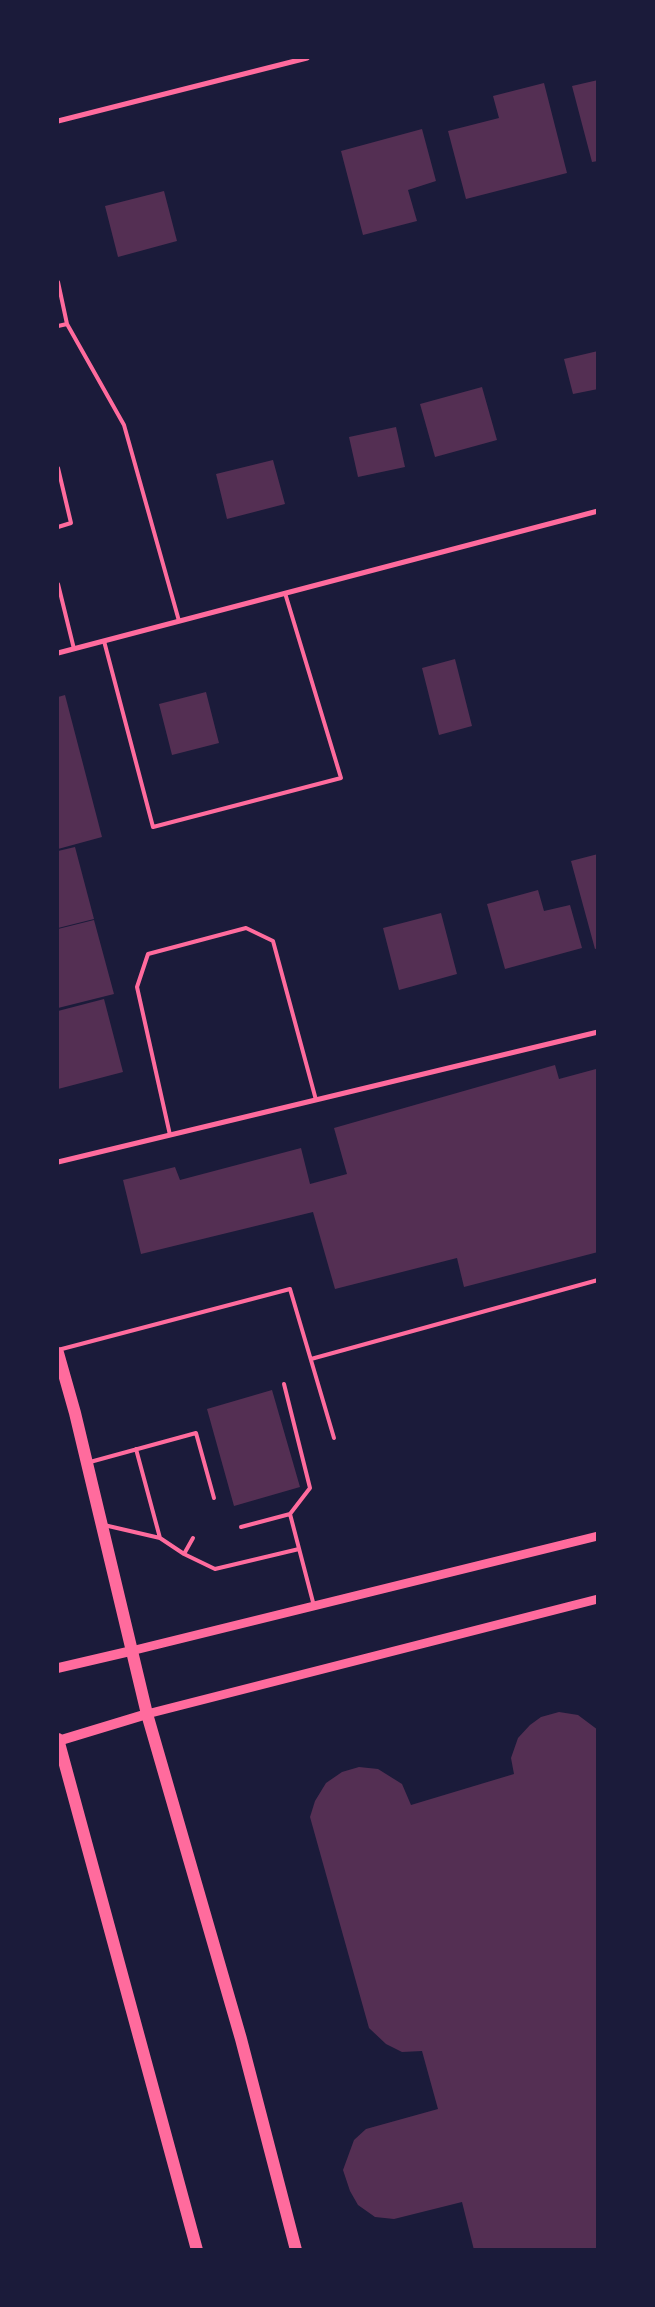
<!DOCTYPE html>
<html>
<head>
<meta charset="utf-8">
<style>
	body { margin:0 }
	#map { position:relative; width:655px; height:2307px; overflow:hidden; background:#1b1b3a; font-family:"Open Sans",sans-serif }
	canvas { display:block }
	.frame { position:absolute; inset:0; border:59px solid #1b1b3a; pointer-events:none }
</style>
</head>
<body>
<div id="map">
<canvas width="655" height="2307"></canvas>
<div class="frame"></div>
</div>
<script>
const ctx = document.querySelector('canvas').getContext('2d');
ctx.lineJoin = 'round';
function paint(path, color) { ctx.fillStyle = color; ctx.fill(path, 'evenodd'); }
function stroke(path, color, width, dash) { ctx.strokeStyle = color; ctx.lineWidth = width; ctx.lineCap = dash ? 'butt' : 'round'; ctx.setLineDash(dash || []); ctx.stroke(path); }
const building = new Path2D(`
	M598,80V161L592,162L572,86Z
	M544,83L567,173L466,199L448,131L499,118L493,96Z
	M422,129L436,181L408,190L417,221L363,235L341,151Z
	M164,191L177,241L118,257L105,206Z
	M598,351V389L573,394L564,359Z
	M482,387L497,440L435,457L420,404Z
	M396,427L405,467L358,477L349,437Z
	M273,460L285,504L227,519L216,474Z
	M455,659L472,726L439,735L422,668Z
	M206,692L219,743L172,755L159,704Z
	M65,695L102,837L58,849V697Z
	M75,847L94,919L58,928V851Z
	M598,854V948L595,949L571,861Z
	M538,890L544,911L570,905L582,948L505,969L487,904Z
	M441,913L457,974L399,990L383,928Z
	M94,920L114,994L58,1008V929Z
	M104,999L123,1072L58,1089V1011Z
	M555,1065L559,1079L596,1069L598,1252L464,1287L457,1258L335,1289L313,1212L141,1254L123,1180L175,1167L180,1180L301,1148L310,1184L347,1174L334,1128Z
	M272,1390L300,1487L234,1506L207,1409Z
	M559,1712L578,1715L598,1730V2250H474L462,2202L394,2219L375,2217L358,2205L350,2191L343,2170L354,2140L366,2129L438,2109L422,2051L402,2052L386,2044L369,2028L310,1817L315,1801L326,1783L342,1772L359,1767L378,1769L402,1784L411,1805L514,1774L511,1758L518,1738L530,1725L541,1717Z`);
const service = new Path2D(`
	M58,282L67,324L58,326
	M67,324L124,425L179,621
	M58,468L71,523L58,527
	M58,584L74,649
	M104,641L153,827L341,778L285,593
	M170,1135L137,987L148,954L246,928L273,941L316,1100
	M58,1350L290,1289L334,1438
	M311,1359L598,1280
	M284,1384L310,1488L290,1514L314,1606
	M136,1449L160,1538
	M90,1462L196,1433L214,1498
	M104,1525L160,1538L184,1554L215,1569L299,1549
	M241,1527L290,1514
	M184,1554L193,1538`);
const minor = new Path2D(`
	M58,121L307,58
	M58,653L598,511
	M58,1162L598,1032`);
const tertiary = new Path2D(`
	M131,1651L598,1536
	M147,1714L598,1599`);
const secondary = new Path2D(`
	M58,1668L131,1651
	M58,1741L147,1714`);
const primary = new Path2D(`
	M58,1353L75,1413L147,1714L241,2039L296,2250
	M58,1739L197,2250`);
paint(building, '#542f53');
stroke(service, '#ff6b9d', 4);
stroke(minor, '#ff6b9d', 5);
stroke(tertiary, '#ff6b9d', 9);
stroke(secondary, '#ff6b9d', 10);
stroke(primary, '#ff6b9d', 12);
</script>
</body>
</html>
